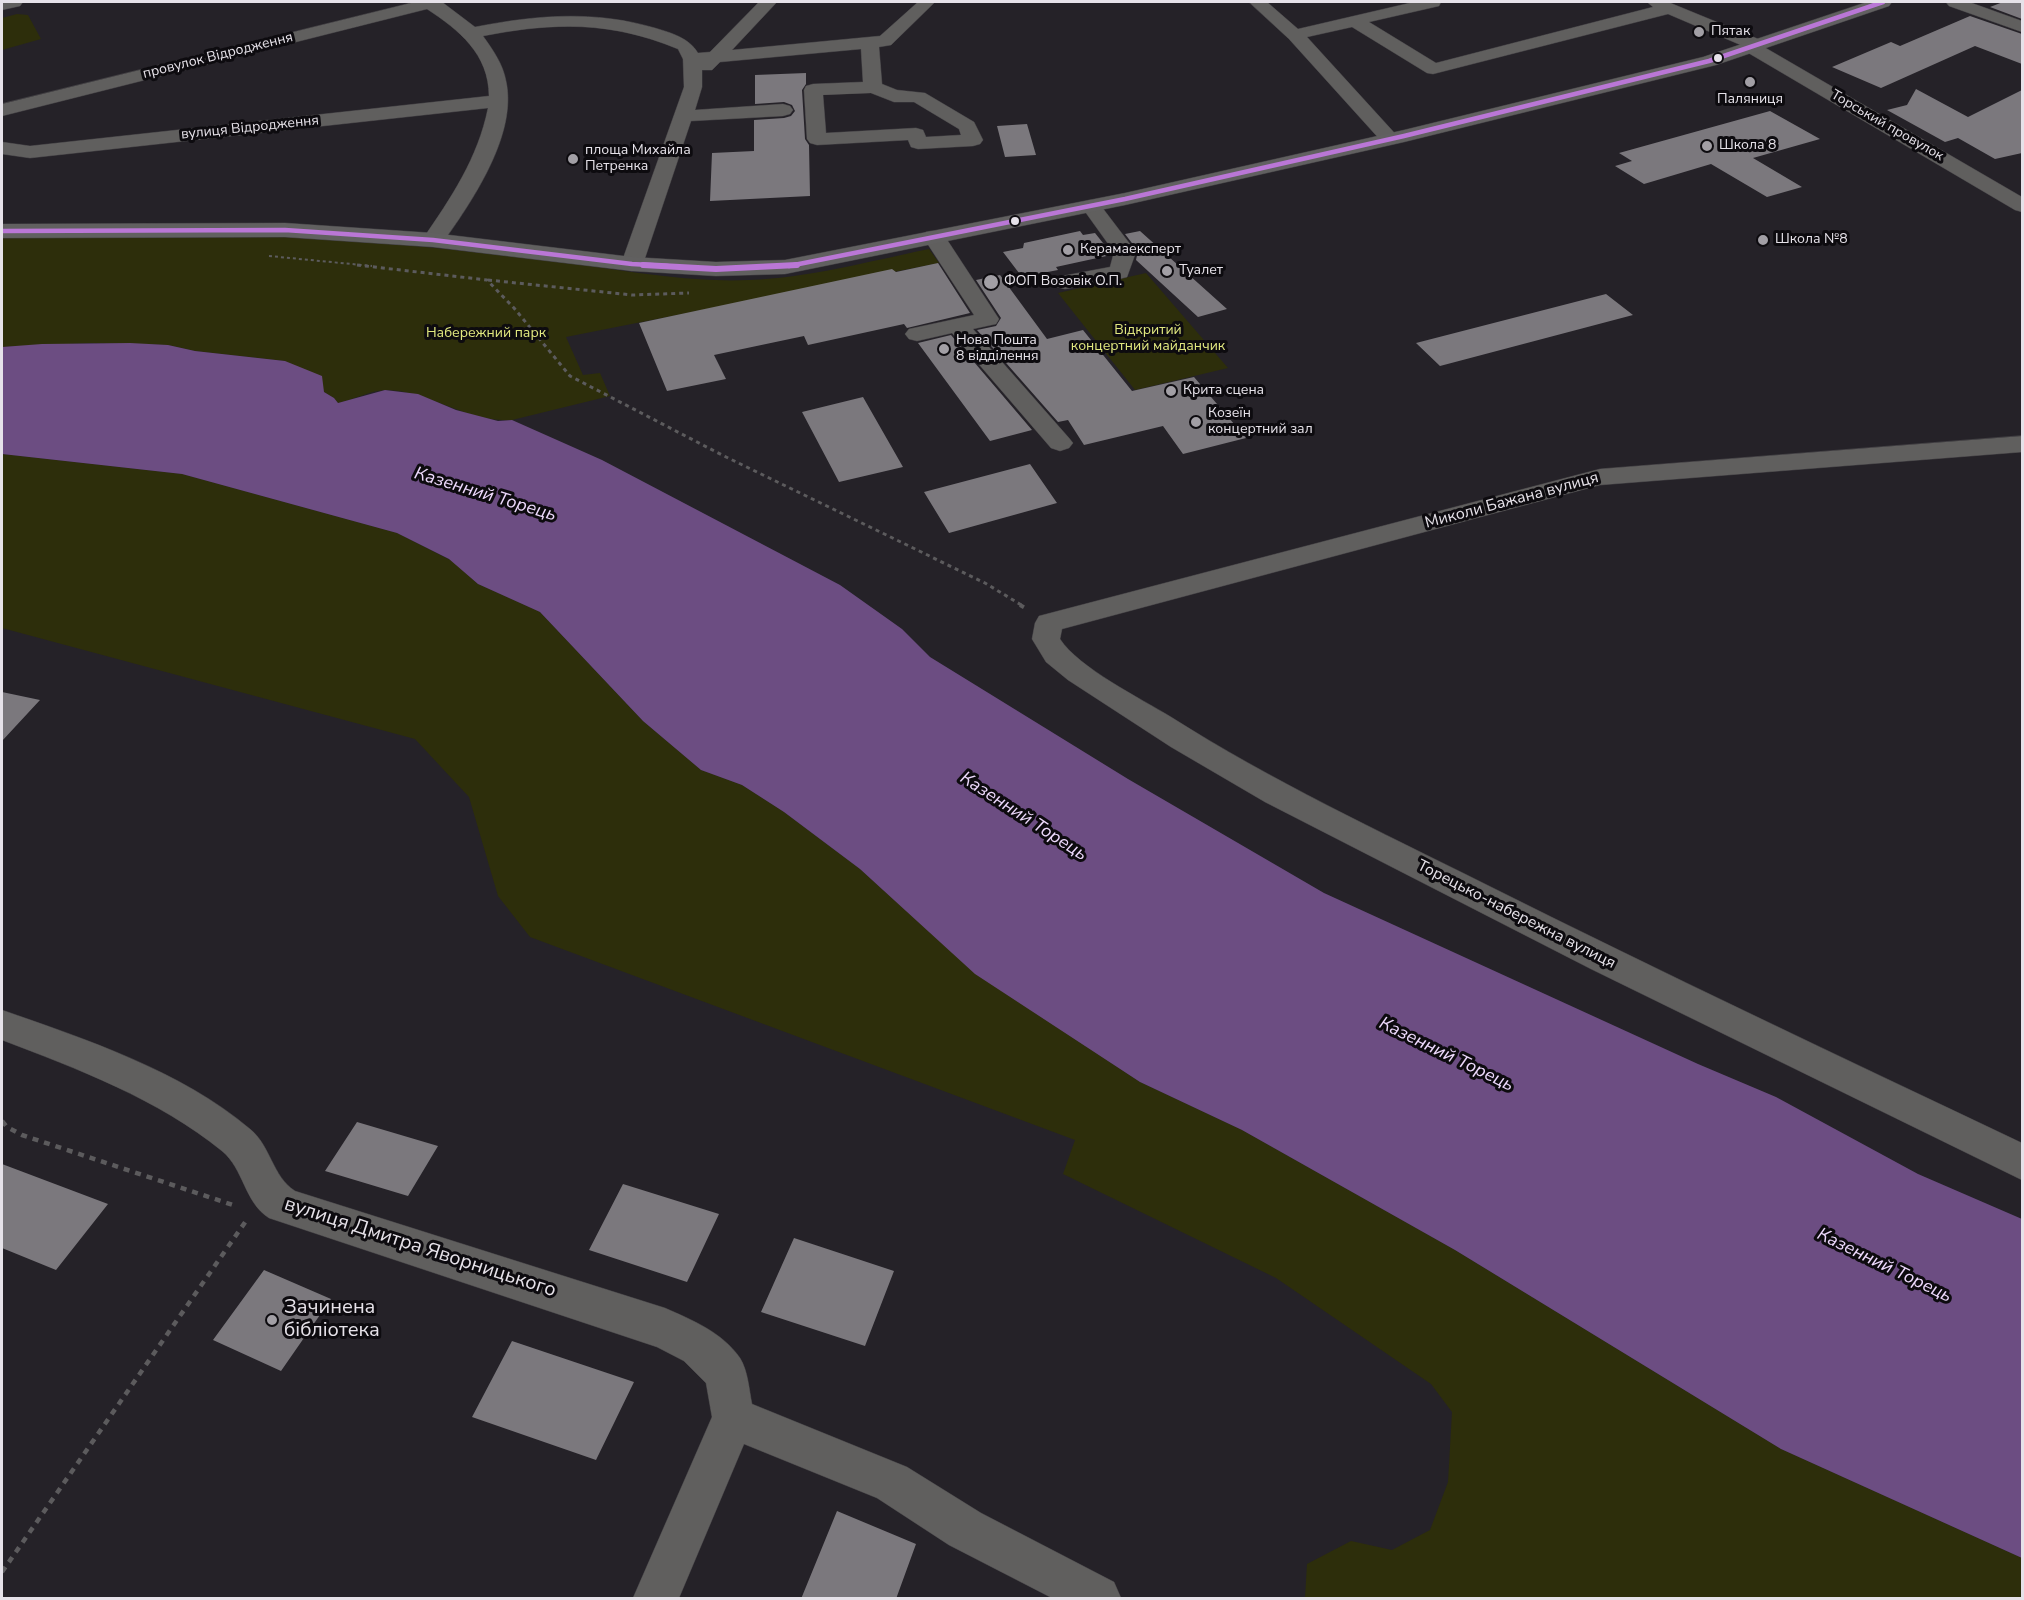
<!DOCTYPE html>
<html>
<head>
<meta charset="utf-8">
<style>
	body { margin:0 }
	#map { position:relative; width:2024px; height:1600px; overflow:hidden; background:#252228; font-family:"Nunito Sans",sans-serif }
	canvas { display:block }
	.frame { position:absolute; inset:0; border:3px solid #e6e2e9; pointer-events:none }
</style>
</head>
<body>
<div id="map">
<canvas width="2024" height="1600"></canvas>
<div class="frame"></div>
</div>
<script>
const ctx = document.querySelector('canvas').getContext('2d');
ctx.lineJoin = 'round';
function paint(path, color) { ctx.fillStyle = color; ctx.fill(path, 'evenodd'); }
function stroke(path, color, width, dash) { ctx.strokeStyle = color; ctx.lineWidth = width; ctx.lineCap = dash ? 'butt' : 'round'; ctx.setLineDash(dash || []); ctx.stroke(path); }
function drawText(font, color, halo, rows, align = 'center') {
  ctx.font = font + ' "Nunito Sans",sans-serif'; ctx.lineWidth = 6; ctx.setLineDash([]); ctx.textBaseline = 'middle'; ctx.strokeStyle = halo; ctx.fillStyle = color; for (const [text, x, y, turn = 0] of rows) {
    ctx.save(); ctx.translate(x, y); ctx.rotate((+turn || 0) * Math.PI / 180); ctx.textAlign = isNaN(turn) ? turn : align; if (halo) ctx.strokeText(text, 0, 0); ctx.fillText(text, 0, 0); ctx.restore();
  }
}
const green = new Path2D(`
	M17,14L28,15L41,39L2,50V18Z
	M284,235C371,241 459,250 546,260C614,268 681,283 749,280C809,278 870,261 929,249L939,263L566,337L583,375L600,373L610,396L512,420C468,423 430,391 387,390C371,390 353,400 338,403L334,398L324,392L322,385L285,361L195,351L168,345L90,343L2,347V237Z
	M1146,273L1228,368L1135,390L1058,293Z
	M2,454L182,474L397,533L452,561L478,584L540,612L643,721L701,770L742,785L784,812L860,869L976,974L1140,1082L1242,1130L1455,1250L1781,1449L2022,1558V1598H1305L1307,1564L1351,1541L1392,1550L1430,1530L1448,1482L1452,1412L1431,1384L1276,1278L1063,1174L1075,1140L530,937L498,896L469,797L415,739L2,628Z`);
const water = new Path2D(`
	M130,343L168,345L195,351L285,361L322,376L324,392L334,398L338,403L385,390L418,394L456,410L498,421L512,420L602,460L840,585L902,629L930,657L1128,779L1324,893L1698,1064L1776,1097L1918,1174L2022,1219V1558L1781,1449L1455,1250L1242,1130L1140,1082L975,974L860,869L784,812L742,785L701,770L643,721L540,612L478,584L449,559L397,533L182,474L2,454V347L42,344Z`);
const building = new Path2D(`
	M2003,2H2022V19L1990,7Z
	M1970,16L2022,34V64L1975,46L1881,88L1832,67L1891,42L1900,46Z
	M806,73V84L802,90L805,139L809,145L810,196L710,201L712,153L754,151V120L784,118L791,116L795,111L792,105L784,102L755,104V75Z
	M1916,89L1968,117L2022,90V153L1995,159L1958,138L1945,142L1887,110L1907,105Z
	M1770,111L1820,139L1753,158L1802,187L1767,197L1711,164L1644,184L1615,166L1632,161L1619,153Z
	M1027,124L1036,155L1005,157L997,126Z
	M1080,231L1083,235L1095,233L1111,253V255L1056,267L1058,270L1022,277L1003,252L1023,248L1024,243Z
	M1140,231L1227,309L1198,317L1136,260L1138,251L1125,234Z
	M938,263L970,313L907,328L904,324L808,345L804,336L714,355L726,379L667,391L639,323L892,269L896,272Z
	M1000,275L1047,339L1083,330L1132,391L1194,377L1246,438L1183,454L1163,426L1084,445L1068,420L1058,422L977,330L996,326L1001,318L976,280Z
	M1606,294L1633,315L1440,366L1416,343Z
	M951,335L1032,430L990,441L918,343Z
	M863,397L903,467L839,482L802,412Z
	M1030,464L1057,503L949,533L924,492Z
	M2,692L40,700L2,741Z
	M357,1122L438,1146L408,1196L325,1171Z
	M2,1164L108,1204L56,1270L2,1248Z
	M623,1184L719,1214L687,1282L589,1250Z
	M794,1238L894,1271L865,1346L761,1312Z
	M264,1270L331,1299L281,1371L213,1340Z
	M512,1341L634,1382L596,1460L472,1417Z
	M837,1511L916,1544L896,1599H801Z`);
const pathFar3 = new Path2D(`
	M269,256L372,266`);
const pathFar2 = new Path2D(`
	M357,265L487,280L514,308L570,376L724,456L985,583L1023,606
	M488,280L632,295L689,293`);
const pathFar1 = new Path2D(`
	M1020,605L1027,609`);
const path = new Path2D(`
	M2,1121L7,1127L22,1135L236,1206
	M2,1572L248,1218`);
const minor = new Path2D(`
	M2,2H23L20,6L2,10Z
	M415,2H442L475,27C536,15 594,10 655,28C672,33 689,38 698,53L710,52L759,2H777L732,50L880,36L918,2H935L891,45L879,47L882,84L897,90L925,93L974,122L983,140L980,144L973,146L918,149L911,147L908,140L817,145L810,143L807,139L804,90L806,86L813,84L863,82L861,49L720,62L712,70H702V87L695,110L783,104L790,106L793,110L790,114L783,116L691,121L643,264L640,269L632,271L624,269L621,264L684,87L683,59L678,49C611,21 554,22 483,36C493,50 503,64 506,81C518,135 471,203 441,245L433,246L425,245L422,240C451,198 478,158 488,108L30,158L2,154V142L30,146L489,96C489,54 459,30 427,9L2,116V104ZM871,93L894,102H914L959,129L961,135L926,137L923,130L916,128L826,133L823,95Z
	M1249,2H1267L1298,29L1414,2H1441L1439,6L1369,22L1436,63L1653,7L1647,2H1668L1763,41L1766,45L1764,47L2022,197V212L2015,210L1745,51L1743,46L1668,14L1433,74L1427,73L1352,27L1307,37L1400,139L1397,143H1383L1289,39Z
	M1946,2H1969L2022,21V32L1949,6Z
	M1091,200L1098,202L1136,252L1127,277L1119,279L1065,289L1057,287L1054,282L1057,277L1110,267L1114,252L1081,206L1084,202Z
	M934,231L942,232L999,319L996,324L973,329L1069,438L1073,443L1069,448L1060,451L1051,448L952,333L917,341L909,339L905,334L909,329L974,315L923,237L926,232Z
	M2022,436V452L1600,485L1062,629L1060,639C1079,668 1140,698 1171,717C1272,781 1379,831 1485,884C1663,973 1843,1058 2022,1143V1180L1591,969L1265,802L1171,747L1068,680L1046,662L1032,639L1035,623L1039,616L1600,469Z
	M2,1010C85,1039 182,1071 250,1129C271,1146 272,1176 295,1191L665,1308C692,1320 722,1332 740,1358C748,1371 749,1389 752,1404L907,1467L981,1513L1114,1582L1121,1598H1052L949,1545L877,1498L744,1444L679,1598H633L712,1417L706,1383L684,1361L657,1347L269,1218C244,1202 244,1169 222,1151C158,1099 78,1069 2,1040Z`);
const major = new Path2D(`
	M1867,2H1892L1889,6L1716,65L1404,142L1125,205L785,274L716,276L632,271L433,247L285,237L2,238V224L285,223L433,233L632,257L716,262L785,260L1125,193L1404,130L1703,57Z`);
const bus1Far1 = new Path2D(`
	M2,231L285,230L433,240L632,264L668,266
	M789,266L1125,199L1404,136L1709,61L1883,2`);
const bus1 = new Path2D(`
	M643,265L716,269L797,265`);
const markers = [
	[1699,32,6,"#a29fa5"],
	[1718,58,5,"#e6e2e9"],
	[1750,82,6,"#a29fa5"],
	[1707,146,6,"#a29fa5"],
	[573,159,6,"#a29fa5"],
	[1015,221,5,"#e6e2e9"],
	[1763,240,6,"#a29fa5"],
	[1068,250,6,"#a29fa5"],
	[1167,271,6,"#a29fa5"],
	[991,282,8,"#a29fa5"],
	[944,349,6,"#a29fa5"],
	[1171,391,6,"#a29fa5"],
	[1196,422,6,"#a29fa5"],
	[272,1320,6,"#a29fa5"]
];
const farPoinames = [
	["Пятак",1711,32],
	["Паляниця",1750,100,"center"],
	["Школа 8",1719,146],
	["площа Михайла",585,151],
	["Петренка",585,167],
	["Школа №8",1775,240],
	["Керамаексперт",1080,250],
	["Туалет",1179,271],
	["ФОП Возовік О.П.",1004,282],
	["Нова Пошта",956,341],
	["8 відділення",956,357],
	["Крита сцена",1183,391],
	["Козеїн",1208,414],
	["концертний зал",1208,430]
];
const farStreetnames = [
	["провулок Відродження",218,56,-14],
	["Торський провулок",1887,126,30],
	["вулиця Відродження",250,128,-6]
];
const farParknames = [
	["Відкритий",1148,331],
	["концертний майданчик",1148,347],
	["Набережний парк",486,334]
];
const streetNames = [
	["Миколи Бажана вулиця",1512,501,-15],
	["Торецько-набережна вулиця",1516,915,27]
];
const waterNames = [
	["Казенний Торець",485,495,17],
	["Казенний Торець",1023,817,33],
	["Казенний Торець",1446,1055,26],
	["Казенний Торець",1884,1266,26]
];
const nearStreetnames = [
	["вулиця Дмитра Яворницького",420,1248,18]
];
const nearPoinames = [
	["Зачинена",284,1308],
	["бібліотека",284,1331]
];
paint(green, '#2d2e0b');
paint(water, '#6c4d82');
paint(building, '#7b787d');
stroke(minor, '#403e42', 1);
stroke(major, '#403e42', 1);
stroke(pathFar3, '#5c5b5d', 2, [3, 3]);
stroke(pathFar2, '#5c5b5d', 3, [4, 4]);
stroke(pathFar1, '#5c5b5d', 4, [4.5, 4.5]);
stroke(path, '#5c5b5d', 4.5, [6, 6]);
paint(minor, '#605f5e');
paint(major, '#616060');
stroke(bus1Far1, '#ba77d6', 4.5);
stroke(bus1, '#ba77d6', 6);
for (const [x, y, r, color] of markers) { const dot = new Path2D(); dot.arc(x, y, r, 0, 2 * Math.PI); ctx.fillStyle = color; ctx.fill(dot); stroke(dot, '#0d0b0f', 2); }
drawText('14px', '#e6e2e9', '#0d0b0f', farPoinames, 'left');
drawText('14px', '#e6e2e9', '#0d0b0f', farStreetnames);
drawText('14px', '#e0e77f', '#0d0b0f', farParknames);
drawText('16px', '#e6e2e9', '#0d0b0f', streetNames);
drawText('italic 18px', '#eedafd', '#0d0b0f', waterNames);
drawText('20px', '#e6e2e9', '#0d0b0f', nearStreetnames);
drawText('20px', '#e6e2e9', '#0d0b0f', nearPoinames, 'left');
</script>
</body>
</html>
